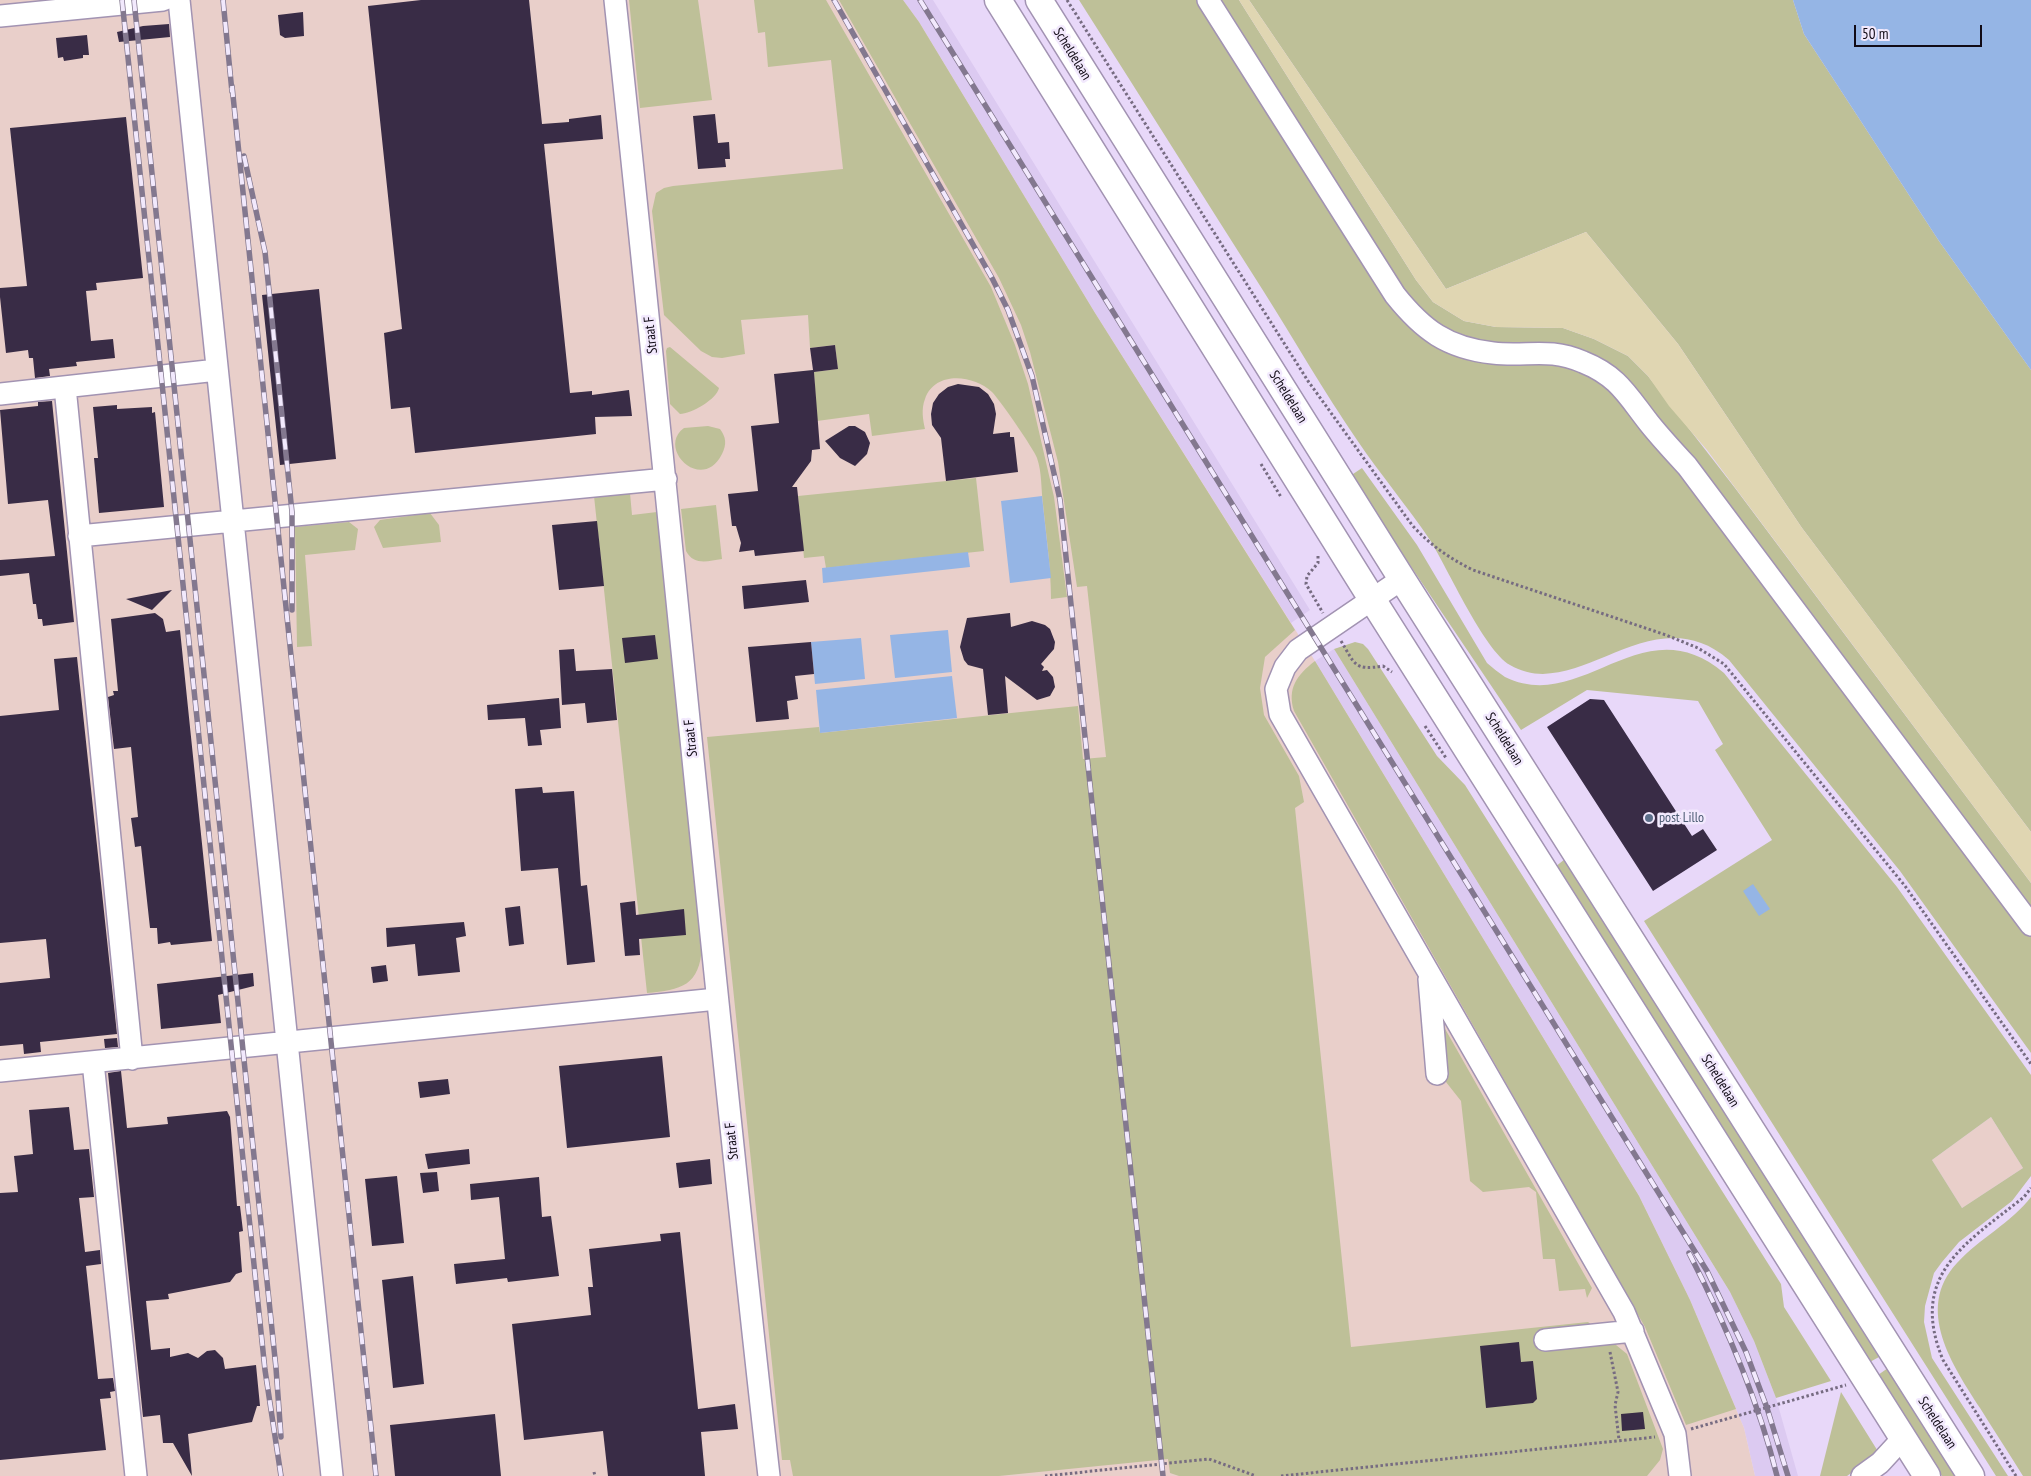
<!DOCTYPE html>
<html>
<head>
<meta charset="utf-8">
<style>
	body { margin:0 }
	#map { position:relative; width:2031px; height:1476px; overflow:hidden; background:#e8d8f9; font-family:"PT Sans Narrow",sans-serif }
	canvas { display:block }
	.scale { position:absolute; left:1854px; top:25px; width:128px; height:22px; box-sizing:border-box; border:2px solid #110b16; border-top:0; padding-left:6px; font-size:15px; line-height:18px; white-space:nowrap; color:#110b16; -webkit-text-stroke:4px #f2e9fd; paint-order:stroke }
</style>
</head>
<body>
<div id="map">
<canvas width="2031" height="1476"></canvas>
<div class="scale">50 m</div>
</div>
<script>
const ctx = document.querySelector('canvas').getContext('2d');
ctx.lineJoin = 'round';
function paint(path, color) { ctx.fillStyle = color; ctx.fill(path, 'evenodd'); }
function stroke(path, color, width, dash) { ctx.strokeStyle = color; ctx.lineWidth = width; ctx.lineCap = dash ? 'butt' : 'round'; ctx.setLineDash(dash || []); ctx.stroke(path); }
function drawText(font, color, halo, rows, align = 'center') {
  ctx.font = font + ' "PT Sans Narrow",sans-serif'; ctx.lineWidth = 5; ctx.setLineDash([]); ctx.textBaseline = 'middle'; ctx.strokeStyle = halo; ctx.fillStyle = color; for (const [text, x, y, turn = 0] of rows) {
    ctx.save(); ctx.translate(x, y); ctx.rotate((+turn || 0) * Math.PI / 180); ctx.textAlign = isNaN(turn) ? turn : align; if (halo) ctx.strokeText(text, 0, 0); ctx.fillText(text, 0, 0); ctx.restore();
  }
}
const built = new Path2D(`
	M903,0H933L1310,610L1291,623L1095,313L919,22Z
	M1334,649L1730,1292L1754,1341L1776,1398L1798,1476H1755L1744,1428L1690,1300L1639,1196L1315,661Z`);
const industrial = new Path2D(`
	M0,0H903L919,22L1095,313L1315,661L1639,1196L1690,1300L1744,1428L1755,1476H0Z
	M1991,1117L2023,1168L1962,1208L1932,1160Z`);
const green = new Path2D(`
	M629,0H698L712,100L640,108Z
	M754,0H826L991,287L1015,345L1028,384L1054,497L1067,597L1051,599C1051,567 1046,535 1043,504C1041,489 1042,472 1037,458C1034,449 999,399 992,392C974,375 935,370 925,399C921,409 923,420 925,429L872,436L869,414L817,421L814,372L838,369L835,345L810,348L808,315L741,320L745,354L722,358L712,357L701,351L664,315L652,211L656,193L664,188L673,186L843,169L831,60L768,67L765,32L758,33Z
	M839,0H903L919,22L1095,313L1295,630L1265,657L1260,688L1264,715L1299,776L1304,802L1295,808L1351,1347L1588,1322L1627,1354L1663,1449L1660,1460L1647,1476H1179L1170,1473L1168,1459L999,1476H793L790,1460H782L707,737L819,727L820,733L1078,706L1083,759L1106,757L1087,586L1077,587L1058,462L1030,352L1021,325L999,278Z
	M1079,0H1239L1416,280L1433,302L1464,321L1496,327L1563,328L1594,339L1628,356L1648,376L1735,488L2031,883V1053L1900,871L1729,660C1651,593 1578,705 1510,665C1484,650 1448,569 1430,540C1407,506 1380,474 1357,440C1324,392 1295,341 1264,292C1202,195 1141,97 1079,0Z
	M1249,0H1793L1804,34L1939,241L2031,370V832L1802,528L1678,344L1586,232L1446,289Z
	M670,347L719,388C717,399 691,414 680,414L670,404L666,351L667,348Z
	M708,426L720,429C726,437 727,444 722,454C702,494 656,448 684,428Z
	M1362,468L1417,545L1487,663C1493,668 1499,673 1505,677C1583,715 1642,604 1724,673L1897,887L2031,1075V1176L2012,1201L1959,1242L1942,1262L1934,1273L1925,1306L1924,1322L1932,1358L2008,1476H1996L1644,921L1772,840L1715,750L1723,744L1698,701L1587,690L1521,730L1350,476ZM1991,1117L2023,1168L1962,1208L1932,1160Z
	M976,478L984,551L826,568L824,556L804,558L798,496Z
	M630,493L632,515L657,512L702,946C700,986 681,990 647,993L594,496Z
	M716,505L722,559C708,561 694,566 686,551L681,509Z
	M430,513L439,525L441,542L383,548L374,527L380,520Z
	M349,522L358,529L355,550L305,555L312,646L297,647L295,527Z
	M1355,642L1363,644L1368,649L1437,756L1465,785L1781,1284L1784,1307L1831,1381L1776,1398L1754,1341L1730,1292L1334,649Z
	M1315,661L1639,1196L1690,1300L1736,1409L1686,1425L1645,1327L1294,711C1287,688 1297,675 1315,661Z
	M1565,859L1879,1357L1868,1363L1555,867Z
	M1440,1020L1592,1288L1587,1298L1585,1289L1559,1291L1555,1259H1543L1536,1192L1529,1187L1483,1192L1470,1181L1461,1101L1446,1082Z
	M2031,1197V1476H2023C2009,1453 1994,1431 1980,1408C1953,1366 1914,1309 1957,1263C1980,1238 2011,1223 2031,1197Z
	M1888,1368L1957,1476H1942L1878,1375Z
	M1841,1392L1879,1453L1847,1476H1820Z`);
const sand = new Path2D(`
	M1239,0H1249L1446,289L1586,232L1678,344L1802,528L2031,832V883L1707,450L1669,406L1648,376L1628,356L1594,339L1563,328L1496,327L1464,321L1433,302L1416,280Z`);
const water = new Path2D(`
	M1793,0H2031V370L1939,241L1804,34Z
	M1042,496L1051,578L1010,583L1001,501Z
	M968,552L970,567L823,583L822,568Z
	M948,630L952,672L895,678L890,635Z
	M861,638L865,679L815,684L811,642Z
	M952,676L957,718L820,733L816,690Z
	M1753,884L1770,909L1759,916L1743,891Z`);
const building = new Path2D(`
	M421,0H529L542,124L569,122V119L601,115L603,139L544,144L570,393L592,391V395L629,390L632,416L595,417L596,434L415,453L410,407L391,409L384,333L402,329L368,6Z
	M303,12L304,36L285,38L280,35L278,15Z
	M169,24L170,37L119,42L117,32L143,26Z
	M87,35L89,55H83V58L64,61L63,57L58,58L56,38Z
	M715,114L718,143L729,142L730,159H725L726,167L698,169L693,116Z
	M126,117L143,278L96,283L97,290L86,291L91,341L113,339L115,358L76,362L77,366L49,369L50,376L35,378L33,358H29L28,350L6,353L0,297V288L27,286L10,128Z
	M319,289L336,459L280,465L262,295Z
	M835,345L838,369L814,372L820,449L812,450L811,461L792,487H797L804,551L755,556L754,550L739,552L741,543L736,526H732L728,494L758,491L751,426L779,423L774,374L813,370L810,348Z
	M958,384L979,387L988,394L994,404L996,414L993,434L1010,432V437H1014L1018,472L946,481L941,438L932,425L931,414L933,403L939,394L948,387Z
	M52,401L74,622L43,626L42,619H38L36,604H33L29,573L0,576V560L55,556L48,500L8,504L0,410L38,406V402Z
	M117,405V409L152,407V413L155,412L164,507L99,513L94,458H98L93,407Z
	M849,426H855L865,432L870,443L867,454L855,466L840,458L825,441Z
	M597,521L604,586L559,590L552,525Z
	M806,580L809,602L744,609L742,586Z
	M172,590L152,610L126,599Z
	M155,613L163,619L166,632L180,630L212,941L171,945L170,942L158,944L157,928H150L141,846L135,847L131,818L138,817L131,747L114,749L108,697L114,695L113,691H118L111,619Z
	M1010,613L1011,627L1032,621L1045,625L1050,629L1055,642L1054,649L1041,664L1044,667L1042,671L1047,670L1053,677L1055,687L1050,696L1037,700L1005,676L1008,713L988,715L983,669L968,665L964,660L960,647L967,618Z
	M655,635L658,659L625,663L622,638Z
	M811,642L814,674L795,676L798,699L787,701L789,719L756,722L748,647Z
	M574,649L576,671L612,669L617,720L587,723L585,703L562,705L559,650Z
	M77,657L117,1034L40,1042L41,1052L24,1054L23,1044L0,1046V983L50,978L46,939L0,943V716L59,710L54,659Z
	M559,698L561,728L540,730L542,745L528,746L525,718L488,720L487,705Z
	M1590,699L1604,700L1692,836L1703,829L1717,850L1653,891L1547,727Z
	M542,787L543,793L574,791L581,886L587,885L595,962L567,965L558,868L521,871L515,789Z
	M635,901L636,915L684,909L686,935L639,939L640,955L625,956L620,903Z
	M520,906L524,944L509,946L505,908Z
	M464,922L466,936L456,938L460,972L418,976L415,944L387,947L386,928Z
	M386,965L388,981L373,983L371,967Z
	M253,973L254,986L218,995L221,1023L161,1029L157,984Z
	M117,1038L118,1047L105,1048L104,1039Z
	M662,1056L670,1137L567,1148L559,1066Z
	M121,1071L127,1128L168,1124L167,1117L227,1111L230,1117L237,1206H240L243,1231L239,1232L242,1272L236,1274L230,1282L168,1294L169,1299L146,1301L151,1350L170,1348V1357L188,1353L198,1358L207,1351L215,1350L223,1358L225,1369L256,1365L260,1406H257L252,1422L188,1434L192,1476L173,1443H163L160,1415L143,1417L108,1073Z
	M448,1079L450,1094L420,1098L418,1082Z
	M69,1107L74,1150L89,1149L94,1197L79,1198L85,1252L100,1250L101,1264L86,1266L98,1379L113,1378L115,1391L110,1392L111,1398L100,1399L106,1450L0,1460V1193L18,1192L14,1156L33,1154L29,1110Z
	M469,1149L470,1164L428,1169L425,1154Z
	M710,1159L712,1184L679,1188L676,1163Z
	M437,1172L439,1191L423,1193L420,1173Z
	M397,1176L404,1243L372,1246L365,1179Z
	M539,1177L542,1217L551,1216L559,1276L508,1282L507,1278L456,1284L454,1264L505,1259L499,1197L471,1200L470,1184Z
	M680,1232L698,1409L735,1404L738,1429L701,1432L705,1476H608L603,1431L524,1440L512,1324L591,1315L588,1287H593L589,1249L661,1241L660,1234Z
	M413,1276L424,1384L393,1388L382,1280Z
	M1519,1342L1521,1362L1533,1361L1537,1399L1533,1403L1486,1408L1480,1346Z
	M1643,1412L1645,1429L1622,1431L1621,1414Z
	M495,1414L501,1476H395L390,1425Z`);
const path = new Path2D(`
	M1067,0L1308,381L1412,525C1430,545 1449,558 1473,570L1666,635L1698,648L1724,664L1905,886L2031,1064
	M1261,464L1281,497
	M1318,556V563L1307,576L1306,584L1323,613
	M1341,641C1355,664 1354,671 1383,666L1392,672
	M1425,726L1446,758
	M1610,1352L1618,1392L1615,1405L1619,1440
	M1691,1429L1846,1385
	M594,1472L595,1476
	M1045,1476L1209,1459L1256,1476
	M1281,1476L1655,1437
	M2016,1476L1943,1360C1908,1275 1965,1244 2024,1197L2031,1188`);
const minor = new Path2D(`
	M179,0L332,1476
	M615,0C668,492 713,985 769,1476
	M1208,0L1395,295C1423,330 1447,348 1493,353C1528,357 1548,347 1583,362C1618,376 1627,395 1649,423C1661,438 1674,452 1687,466L2031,925
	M0,16L163,0
	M65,387L132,1059
	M0,394L217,370
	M79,536L666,479
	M1402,579L1298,650L1285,667L1276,689L1280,714L1624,1312L1675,1434L1680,1476
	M1429,979L1437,1074
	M93,1062L136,1476
	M0,1071L717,999
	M1545,1340L1633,1331
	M1862,1476L1880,1463L1903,1438`);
const major = new Path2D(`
	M998,0L1372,599L1927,1476
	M1039,0L1402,579L1971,1476`);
const rail = new Path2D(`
	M122,0L265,1370L281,1476
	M134,0L276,1368L281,1437
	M223,0L232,92
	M834,0L992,278L1008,310L1032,376L1060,500L1163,1476
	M920,0L1707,1271L1746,1352L1767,1408L1788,1476
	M232,86L376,1476
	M244,156L265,252L292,512V610
	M1689,1253C1725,1323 1758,1399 1777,1476`);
const markers = [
	[1649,818,5,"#5c6f8a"]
];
const streetNames = [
	["Scheldelaan",1072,54,58],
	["Straat F",651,335,-96],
	["Scheldelaan",1288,397,58],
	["Straat F",691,738,-96],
	["Scheldelaan",1504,739,58],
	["Scheldelaan",1720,1081,58],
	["Straat F",732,1141,-96],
	["Scheldelaan",1937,1423,57]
];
const serviceNames = [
	["post Lillo",1659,818]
];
paint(built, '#dccaf1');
paint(industrial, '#e9cfca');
paint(green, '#bec098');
paint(sand, '#e0d6b2');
paint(water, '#95b5e5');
paint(building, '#392c46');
stroke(minor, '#a293b2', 24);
stroke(major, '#a293b2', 29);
stroke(path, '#766b81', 3, [2.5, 2.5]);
stroke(minor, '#fff', 21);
stroke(major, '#fff', 26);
stroke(rail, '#83788f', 5.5);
stroke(rail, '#f2e9fd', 4, [11]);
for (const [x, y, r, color] of markers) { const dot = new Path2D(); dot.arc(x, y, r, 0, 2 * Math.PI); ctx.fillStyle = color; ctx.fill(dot); stroke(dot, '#f2e9fd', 2); }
drawText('14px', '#110b16', '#f2e9fd', streetNames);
drawText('14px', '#4e5e75', '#f2e9fd', serviceNames, 'left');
</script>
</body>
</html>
